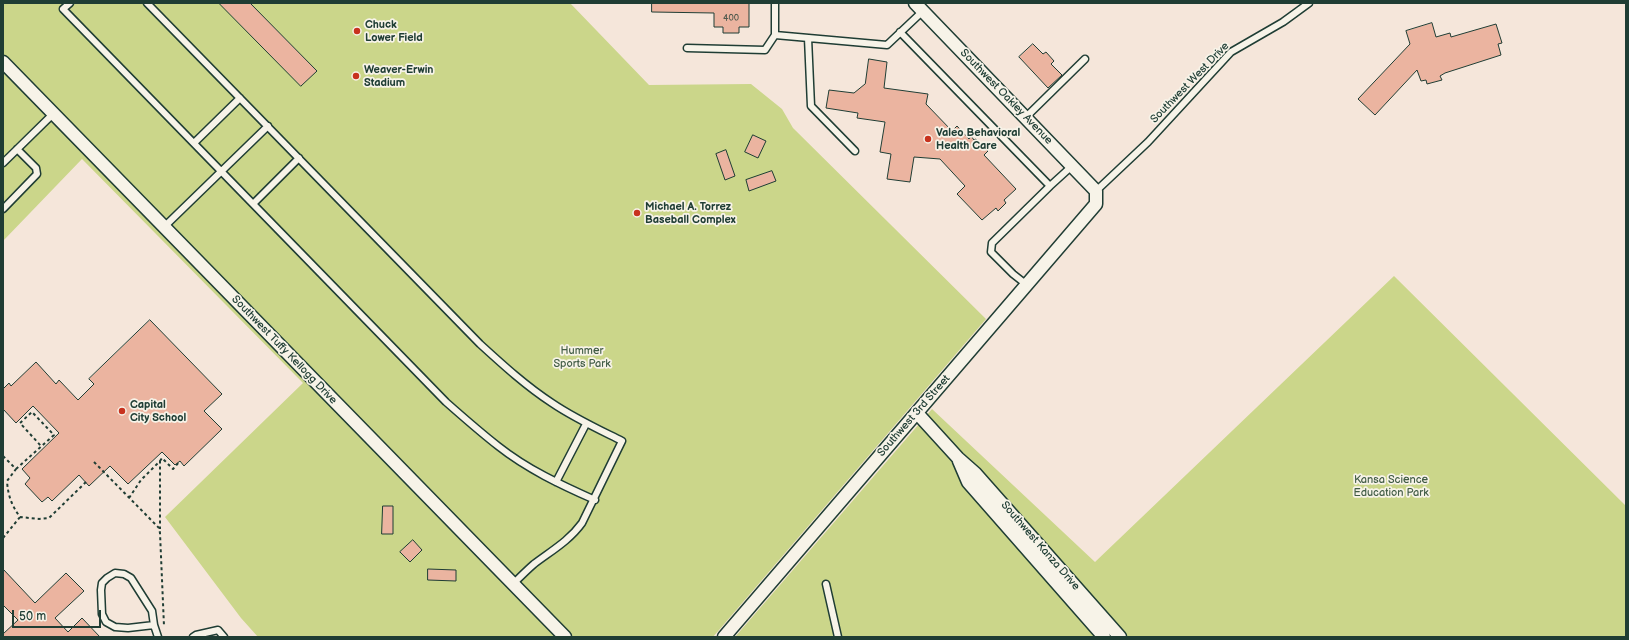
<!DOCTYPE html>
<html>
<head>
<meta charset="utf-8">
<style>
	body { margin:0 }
	#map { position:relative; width:1629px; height:640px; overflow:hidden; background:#f5e6da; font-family:"Balsamiq Sans",sans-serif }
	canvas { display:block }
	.frame { position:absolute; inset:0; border:4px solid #1f3d34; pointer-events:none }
	.scale { position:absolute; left:12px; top:610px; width:89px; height:18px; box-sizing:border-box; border:2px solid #1f3d34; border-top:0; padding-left:5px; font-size:12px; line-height:14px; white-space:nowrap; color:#1f3d34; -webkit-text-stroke:3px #f7f3e8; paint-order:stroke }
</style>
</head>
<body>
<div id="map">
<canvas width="1629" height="640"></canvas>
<div class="frame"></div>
<div class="scale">50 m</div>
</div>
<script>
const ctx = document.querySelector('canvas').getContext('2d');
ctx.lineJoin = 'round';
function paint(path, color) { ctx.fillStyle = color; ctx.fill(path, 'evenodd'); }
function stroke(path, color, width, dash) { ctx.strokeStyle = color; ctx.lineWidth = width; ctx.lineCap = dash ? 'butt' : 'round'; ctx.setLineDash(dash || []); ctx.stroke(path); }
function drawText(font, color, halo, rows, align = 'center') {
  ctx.font = font + ' "Balsamiq Sans",sans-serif'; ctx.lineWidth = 3.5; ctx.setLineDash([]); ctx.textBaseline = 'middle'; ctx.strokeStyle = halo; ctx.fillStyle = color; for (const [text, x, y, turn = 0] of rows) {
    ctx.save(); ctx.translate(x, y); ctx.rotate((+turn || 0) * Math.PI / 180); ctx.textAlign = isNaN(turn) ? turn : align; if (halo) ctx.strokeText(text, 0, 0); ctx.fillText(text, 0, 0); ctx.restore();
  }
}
const green = new Path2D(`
	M3,3H570L649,85L751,84L782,109L793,128L986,319L713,637H258L241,618L165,517L303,383L82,159L3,241Z
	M1394,276L1626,506V637H735L932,409L1095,562Z`);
const building = new Path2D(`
	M219,3H250L317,71L301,86Z
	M652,3H749V27H739V33H723V27H714V13L652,12Z
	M1432,23L1436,37L1450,33L1451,37L1496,24L1502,43L1498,44L1501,55L1445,73L1440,76L1442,80L1427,84L1426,80L1421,81L1417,70L1375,115L1358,99L1410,44L1406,31Z
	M1033,44L1043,54L1046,52L1054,61L1051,64L1062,75L1048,88L1019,57Z
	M869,59L887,62L884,88L928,94L926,104L952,131L957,126L969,139L971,136L974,140L976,139L988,151L984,155L1016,189L1004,200L1006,203L998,211L996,208L982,220L957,194L965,186L940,159L914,157L910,182L887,179L891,154L880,152L885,122L857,118L858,113L826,108L829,90L854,93L865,84Z
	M753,135L766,141L758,158L745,152Z
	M726,150L735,176L725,180L716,154Z
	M772,171L776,181L749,191L746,180Z
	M150,320L222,394L204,411L222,429L184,466L180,461L175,465L162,452L128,484L110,466L89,486L79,475L52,501L48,497L42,502L25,484L30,478L22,469L59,433L33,406L16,423L3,409V389L9,383L11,386L36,362L56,384L59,380L78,400L94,384L89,379Z
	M383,506H393V534H382Z
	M413,540L422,550L410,562L400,552Z
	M3,569L35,603L66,573L84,591L55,618L68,632L82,618L100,637H3V634L18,620L3,605Z
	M428,569L456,570V581L428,580Z`);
const path = new Path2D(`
	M3,456L16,469L7,481C8,496 12,506 20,517L39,519L49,518L86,482
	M160,461L162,458L173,469L180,461
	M94,462L159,528L160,533L164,626
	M16,469L54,435L32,412L20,423L41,446
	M129,498L141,480L160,461V529
	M3,538L20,517`);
const service = new Path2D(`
	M70,3L63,9L446,402C463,417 480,432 498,446C527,469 561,485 595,500
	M147,3L480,344C503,365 526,386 552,403C574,418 598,429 622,441L582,523C569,541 551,551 534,564C527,570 520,577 513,584
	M900,32L1050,186L1072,166
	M775,35L887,45L923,11
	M808,38L811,106L855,151
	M687,48L765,50L775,35V3
	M1026,117L1085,59
	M194,143L240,98
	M3,163L53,114
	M1096,191L1148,142L1231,52L1283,22L1309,3
	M253,204L299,158
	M3,209L37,174L36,168L17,149
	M164,227L268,126
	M1027,285L1013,274L991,252L992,243L1050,186
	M556,482L586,424
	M826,584L838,637
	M154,625L128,628L115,627L106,622L102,614L101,590L102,583L107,578L115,573L124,574L131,578L152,611L154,625L158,637
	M193,637L196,635L218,630L224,637`);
const minor = new Path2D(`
	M3,62L565,637
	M917,413L958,458L975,473L1120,637
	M959,461L968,482L1104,637
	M724,637L1096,204V191L915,3`);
const markers = [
	[357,31,4,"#c8321e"],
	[356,76,4,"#c8321e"],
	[928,139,4,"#c8321e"],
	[637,213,4,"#c8321e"],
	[122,411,4,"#c8321e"]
];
const numberNames = [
	["400",731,19]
];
const poiNames = [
	["Chuck",365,25],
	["Lower Field",365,38],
	["Weaver-Erwin",364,70],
	["Stadium",364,83],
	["Valeo Behavioral",936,133],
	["Health Care",936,146],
	["Michael A. Torrez",645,207],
	["Baseball Complex",645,220],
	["Capital",130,405],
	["City School",130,418]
];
const streetNames = [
	["Southwest West Drive",1190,83,-46],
	["Southwest Oakley Avenue",1006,97,46],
	["Southwest Tuffy Kellogg Drive",284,350,46],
	["Southwest 3rd Street",914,416,-49],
	["Southwest Kanza Drive",1040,546,49]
];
const parkNames = [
	["Hummer",582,351],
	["Sports Park",582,364],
	["Kansa Science",1391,480],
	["Education Park",1391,493]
];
paint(green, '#cbd68a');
paint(building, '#ebb4a0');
stroke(building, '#1f3d34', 1);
stroke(service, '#1f3d34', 9);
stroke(minor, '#1f3d34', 15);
stroke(path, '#1f3d34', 2, [3, 3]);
stroke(service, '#f7f3e8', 6);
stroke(minor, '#f7f3e8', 12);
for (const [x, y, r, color] of markers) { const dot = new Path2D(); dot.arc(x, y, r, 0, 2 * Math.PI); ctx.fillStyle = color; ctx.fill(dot); stroke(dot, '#f7f3e8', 1.5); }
drawText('9px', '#525b4f', null, numberNames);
drawText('bold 11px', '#1f3d34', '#f7f3e8', poiNames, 'left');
drawText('11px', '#1f3d34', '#f7f3e8', streetNames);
drawText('11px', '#415c45', '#f7f3e8', parkNames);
</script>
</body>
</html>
